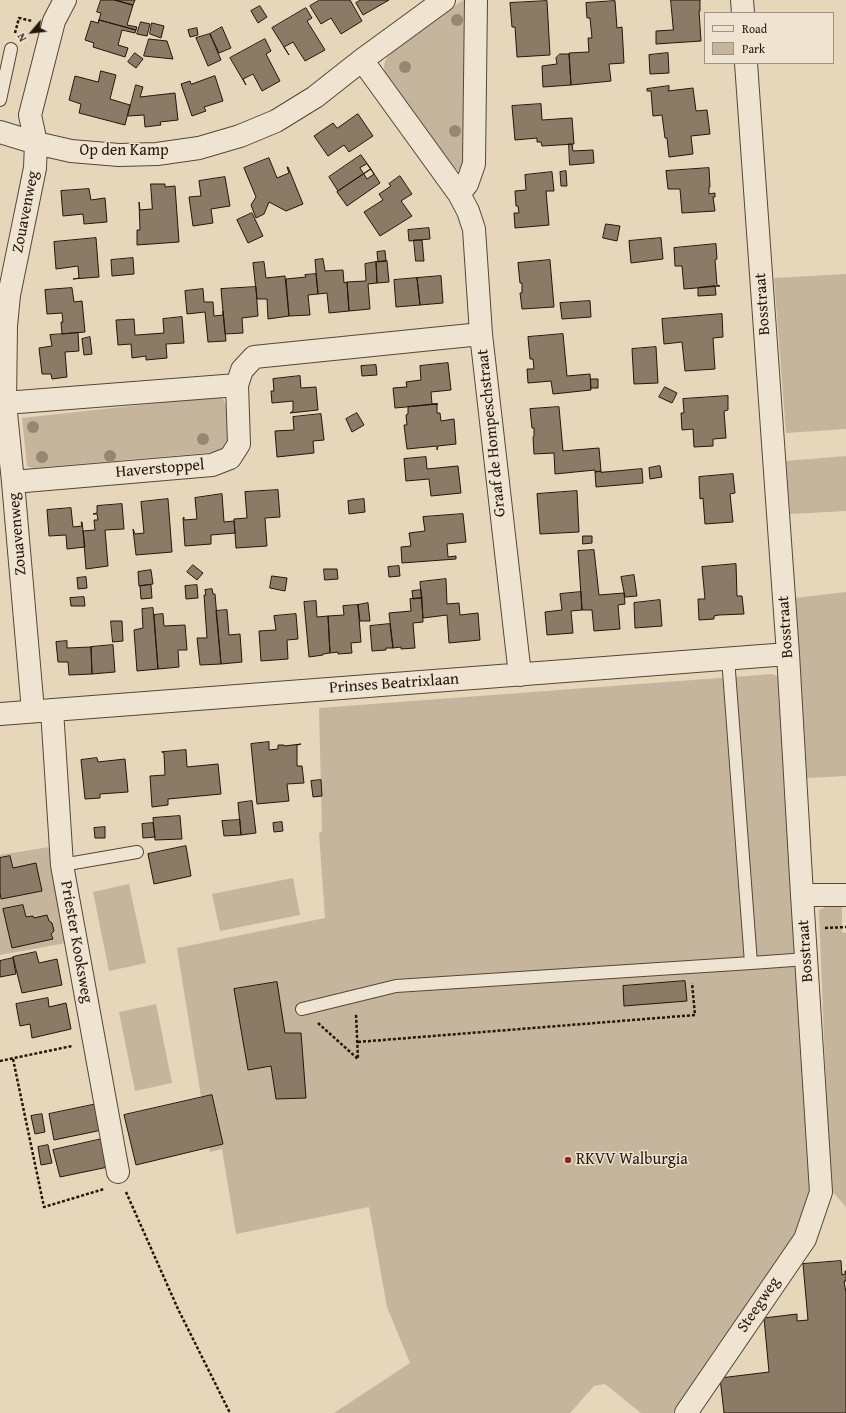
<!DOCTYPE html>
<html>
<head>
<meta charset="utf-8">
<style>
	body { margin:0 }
	#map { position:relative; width:846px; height:1413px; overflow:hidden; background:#e6d6ba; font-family:"Gentium Book Plus",serif }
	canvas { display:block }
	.legend { position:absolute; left:704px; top:12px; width:130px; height:52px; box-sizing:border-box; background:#efe4d2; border:1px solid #9f9282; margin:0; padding:5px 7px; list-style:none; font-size:12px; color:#26160a }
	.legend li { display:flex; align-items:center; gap:8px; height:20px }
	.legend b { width:20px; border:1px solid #9f9282 }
	.north { position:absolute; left:12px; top:12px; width:40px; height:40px; -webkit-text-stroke:3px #efe4d2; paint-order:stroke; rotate:242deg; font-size:11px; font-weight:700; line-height:16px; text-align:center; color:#26160a }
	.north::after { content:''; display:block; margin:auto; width:14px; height:18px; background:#26160a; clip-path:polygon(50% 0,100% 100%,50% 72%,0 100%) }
</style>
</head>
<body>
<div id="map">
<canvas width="846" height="1413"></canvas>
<ul class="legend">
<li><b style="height:5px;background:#efe4d2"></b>Road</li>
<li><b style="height:11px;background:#c5b59c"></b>Park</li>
</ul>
<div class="north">N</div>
</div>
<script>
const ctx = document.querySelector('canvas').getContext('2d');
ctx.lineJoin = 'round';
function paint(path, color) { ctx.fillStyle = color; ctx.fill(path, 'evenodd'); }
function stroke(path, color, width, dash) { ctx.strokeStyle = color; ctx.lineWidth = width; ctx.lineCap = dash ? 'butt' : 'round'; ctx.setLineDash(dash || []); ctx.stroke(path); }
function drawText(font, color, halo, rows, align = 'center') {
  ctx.font = font + ' "Gentium Book Plus",serif'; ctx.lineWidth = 3; ctx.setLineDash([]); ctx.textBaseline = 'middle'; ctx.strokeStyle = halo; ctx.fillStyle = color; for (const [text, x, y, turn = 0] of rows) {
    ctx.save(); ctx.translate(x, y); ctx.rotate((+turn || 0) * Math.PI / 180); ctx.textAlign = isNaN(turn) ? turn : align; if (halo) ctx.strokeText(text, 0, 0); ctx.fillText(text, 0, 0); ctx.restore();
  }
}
const green = new Path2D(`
	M463,0L471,10L469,88L462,169L458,170L449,167L386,78C383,65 383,63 391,52Z
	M846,274V429L786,433L774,278Z
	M222,396L228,411L230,437L226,446L217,452L33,468L27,466L22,418Z
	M846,456V511L790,514L786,461Z
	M846,592V776L807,778L795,598Z
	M773,674L780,678L816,1206L771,1275L673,1413H641L605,1384L594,1386L570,1413H334L410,1363L387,1307L369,1207L236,1234L222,1149L210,1152L177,948L325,918L319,833L322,831L319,708Z
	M49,847L66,943L0,955V855Z
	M293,878L300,915L220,931L212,894Z
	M129,884L146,963L109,971L93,892Z
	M842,901V932L846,933V1207L832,1191L827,1117L819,910L836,902Z
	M156,1004L172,1083L135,1091L119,1012Z`);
const building = new Path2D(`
	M101,0H115L133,5L127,25L137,27L136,30L99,20L101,13L97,12Z
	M115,0H135L133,5Z
	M320,0H350L362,21L341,34L331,18L321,24L310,6Z
	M361,0H389L363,15L356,3Z
	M671,0H700V11H699L701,41L656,44V31L673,30Z
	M547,1L550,55L517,57L515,27H512L510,3Z
	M615,1L617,28L622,27L624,63L609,64L611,81L571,85L569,53L589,52L588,38H592L590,18H587L586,3Z
	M260,6L267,17L258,23L251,11Z
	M306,8L312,18L307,21L325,50L305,61L293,42L284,47L289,55L272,28Z
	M99,20L136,30L135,33L122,30L118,45L128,48L125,57L93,47L94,43L85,40L91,21L98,23Z
	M141,22L150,24L147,36L137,34Z
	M152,23L164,26L161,38L150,34Z
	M222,27L231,48L219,53L210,34Z
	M197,28L198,35L190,37L188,30Z
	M210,34L221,60L208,66L196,38Z
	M149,39L167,41L173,59L144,56Z
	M265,39L271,51L266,54L280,81L262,91L253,74L243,79L246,85L230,58Z
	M135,53L143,59L136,68L128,62Z
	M668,53L669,73L650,74L649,55Z
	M560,54H569L571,85L543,87L542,66L557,64L556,58Z
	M101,71L116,75L110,99L130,105L125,125L79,113L81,104L69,100L75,76L98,82Z
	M215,76L223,101L204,107L206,111L192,116L181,84L190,81L191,84Z
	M136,85L143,87L140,97L175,93L178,120L160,122L161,125L145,127L144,115L128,116Z
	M669,86V89L668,91L693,88L696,111L707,110L710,134L691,136L693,154L669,157L667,138H665L662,115L653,116L651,91H647V89Z
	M541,104L542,120L572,118L574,144L542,146L541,142H537V138L515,140L512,106Z
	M358,114L373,136L349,152L344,145L328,156L314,136L333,123L337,128Z
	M569,144H572L573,151L593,150L594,163L570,165Z
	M361,155L371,169L338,191L329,177Z
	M269,158L277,178L289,173L287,167H288L303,204L286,211L269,202L264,214L256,218L251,205L256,197L244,168Z
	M367,164L374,174L367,179L360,168Z
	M709,168L710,187H709V194L715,193V197H713L715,211L682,213L680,189H668L666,171Z
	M371,169L380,183L347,206L337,192Z
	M566,171L567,186H561L560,172Z
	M552,172L554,191H546L549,225L515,228L514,213H519L518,206H516L515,191L526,190L525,175Z
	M400,176L412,194L401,201L412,216L380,236L364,212L383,200L379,194L391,186L389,184Z
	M225,177L230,206L211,209L213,223L193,226L189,197L201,196L199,181Z
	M151,184H165V187L175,186L179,242L137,245V230H140L139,202L140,210L152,209Z
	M89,189L91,200L105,198L107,222L84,224L83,214L63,216L61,191Z
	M252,213L263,236L248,243L237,220Z
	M606,224L620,226L617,241L603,238Z
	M429,228L430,239L409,241L408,230Z
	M96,238L99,277L73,279L79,278L78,266L56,269L54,242Z
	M661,238L663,259L631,263L629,241Z
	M414,240H422L424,261H416Z
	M716,244L717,259L715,260L717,285L720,286L684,289L682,266H675L674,248Z
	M385,251L386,261L378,262L377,252Z
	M133,258L134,274L112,276L111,260Z
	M323,259L325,271L343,270L344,283L347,282L349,311L329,313L327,293L318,294L315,260Z
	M550,260L554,307L522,309L520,293H522V283H520L518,263Z
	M387,261L389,282L377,283L376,262Z
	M264,262L266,278L285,276L289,316L268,319L267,299H257L253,263Z
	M376,262L377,283L368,284L370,309L349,311L347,282L366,281L365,264Z
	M316,274L318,294L308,295L310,315L289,316L286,279L306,277L305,275Z
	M441,276L443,303L420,305L417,278Z
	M417,278L420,305L396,307L394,280Z
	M715,286L716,295L698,296V288Z
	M256,287L258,316L242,318L243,333L225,334L221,289Z
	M72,288L74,302L82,301L85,332L62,334L61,322H63L62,313L47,314L45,290Z
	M203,289L204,302H213L214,316L223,315V311L226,341L208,342L205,312L187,314L185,291Z
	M590,301L591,317L562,319L560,303Z
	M722,314L723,337L713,338L715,369L685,371L682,342L664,344L662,319Z
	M182,317L184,343L166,344L167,358L146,360V356L132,358L131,344L118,345L116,320L134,319L135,335H137L164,333L163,319Z
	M78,333L79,351L65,352L67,377L52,379L51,374H42L39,348L52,346L50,335Z
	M563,334L567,376L590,374L591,390L553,394L551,381L528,383L527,369H534L533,359H530L528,337Z
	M90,337L92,354L84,355L82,339Z
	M656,347L658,383L634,384L632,349Z
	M448,363L451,390L431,392L432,404H438L395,408L393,388L407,387L406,382L421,380L420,366Z
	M376,365L377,375L362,376L361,366Z
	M300,376L301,388L316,387L318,410L290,413L293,411V401L272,403L271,391H274L273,379Z
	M591,379H598V388H591Z
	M665,387L677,393L672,403L659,397Z
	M728,396V410L724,411L726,438L713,439V446L694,447L693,429L682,430L681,413H684L683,399Z
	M437,404V413H440L441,421L454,419L456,444L438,446L437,450V446L407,449L404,425H407L406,415L408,414V407Z
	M559,407L563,451L599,448L601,471L595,472V470L555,474L554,453L534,454L533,437L534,436V428H532L530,409Z
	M357,413L364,425L352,432L346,419Z
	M321,414L324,440L313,441L314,453L277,457L275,431L294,430L293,417Z
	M426,457L427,469L458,466L461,493L431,496L429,479L406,481L404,459Z
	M660,466L662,477L650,479L649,468Z
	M642,469L643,483L596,487L595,472L601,471V472Z
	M733,474L735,493L730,494L733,522L705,524L703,498L700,499L699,477Z
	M278,490L280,517L265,518L267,546L236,548L234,519L247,518L245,492Z
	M577,491L579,532L540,534L537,494Z
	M222,494L224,522L234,521L235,533L211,535V544L185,546L183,518L184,517V520L197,519L195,498Z
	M168,499L172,552L136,555L133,529L135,534L144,533L141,502Z
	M364,499L365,512L349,514L348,501Z
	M122,504L124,529L105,530L108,566L86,569L83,531L95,530L94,520H98L97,514H93L97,513V506Z
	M71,508L73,527L82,526L81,522H82L85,547L67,549L66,535L49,536L47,510Z
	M463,514L466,542L447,544L448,557L456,556V559L402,563L401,547L411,546L409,533L425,531L423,517Z
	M583,536H592V543L583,544Z
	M594,550L599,595L624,593L625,604L618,605L620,629L594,631L592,610H582L578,551Z
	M736,564L737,596H742L744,614L719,615L714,616V619L699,620L698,599H705L702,567Z
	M193,565L203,573L197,580L187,572Z
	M399,566L400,576L389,577L388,567Z
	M324,569H337L338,579L325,580Z
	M151,570L153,584L139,586L138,572Z
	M634,575L637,596L625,597L621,577Z
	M272,576L287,578L285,591L270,588Z
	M86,577L87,588L78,589L77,578Z
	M446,579L447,604L459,603L460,615L478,613L480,640L449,643L447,615L423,618L420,582Z
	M151,585L152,598L141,599L140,586Z
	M197,585L198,598L186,599L185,586Z
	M212,589L213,594H215L221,664L200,665L197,638H207L204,595H206L205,590Z
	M421,590L422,598L413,599L412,591Z
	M581,592L582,610L571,611L573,633L547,635L545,612L562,610L560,594Z
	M84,597L85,606H71L70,598Z
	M422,598L423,622L413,623L415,648L401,649V647L393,648L389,613L411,611L410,599Z
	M660,600L662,626L635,628L634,603Z
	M316,601L317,617L328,616L330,653L323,654V655L309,657L304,602Z
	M368,603L370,621H360L358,605Z
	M358,605L361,642L351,643L352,653L338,654V652L330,653L328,616L344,615L343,606Z
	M153,608L158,669L137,671L134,630L143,628L142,609Z
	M227,610L229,635L240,634L242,662L221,664L216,611Z
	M163,614L164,626L185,625L187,650H178L179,667L158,669L154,615Z
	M296,614L298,639L287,640L288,659L261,661L259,631L276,630L274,616Z
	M111,621H122L123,641L113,642Z
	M390,624L393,648H386V650L372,651L370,626Z
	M67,641V648L91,647L92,674L69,675L68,662H58L56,642Z
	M113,645L115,672L92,674L91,647Z
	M269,742V750L278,749V745H284V746L301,744L297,745V766H302L304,783L287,784L289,801L257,804L251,744Z
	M186,750L187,767L218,764L221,794L168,799V805L152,807L150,776L165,775L164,753L162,752Z
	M97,758L98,762L125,759L128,792L100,794V798L85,799L81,760Z
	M321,780L322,796L313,797L311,781Z
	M252,801L256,833L241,835L238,803Z
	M180,816L182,839L155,840L153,818Z
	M240,820L241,835L224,836L222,821Z
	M282,822L283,831L274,832L273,823Z
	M153,823L155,837L143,838L142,824Z
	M105,827V838H95L94,828Z
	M186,846L191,876L154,884L148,854Z
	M10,856L13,868L36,863L42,891L1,899L0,893V858Z
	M23,905L26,917L33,916L34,918L47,915L49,921L52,923L54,931L51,934L53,939L12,948L3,909Z
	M36,952L39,963L57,959L62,985L22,993L13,957Z
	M13,958L16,974L0,977V961Z
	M685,981L687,1001L624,1006L623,986Z
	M277,982L285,1033H301L306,1098L276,1099L271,1066L248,1070L234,989Z
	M48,998L49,1007L66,1003L71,1029L32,1038L30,1024L20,1026L16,1004Z
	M212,1095L223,1144L136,1165L124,1115Z
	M97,1104L102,1130L54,1140L49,1114Z
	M42,1114L45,1132L35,1134L31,1116Z
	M102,1139L108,1167L60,1177L53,1150Z
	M48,1145L52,1163L41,1165L38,1147Z
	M841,1261L842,1275L845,1274V1271H846V1281H844L846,1293V1413H724L720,1378L769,1372L764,1318L797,1314V1321L808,1320L803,1264Z`);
const path = new Path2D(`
	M15,33L19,18L32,21
	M825,928L846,927
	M318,1023L358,1059L356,1014
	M358,1042L695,1015L692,983
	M13,1059L44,1207L104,1189
	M0,1061L72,1046
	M126,1192L178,1309L230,1413`);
const service = new Path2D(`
	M0,100L11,49
	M728,658L751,963L807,959
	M62,865L137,852
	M302,1009L396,986L751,963`);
const minor = new Path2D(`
	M476,0L474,164L467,184L459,194L468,211L474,229L481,334L520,675
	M742,0L743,13
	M362,60L459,194
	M0,132L36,143L71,151L119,155L157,154L199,148L240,136L276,121L315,97L362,60L444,0
	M5,403L237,385
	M13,482L212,465L230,458L239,444L237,385L242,370L254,357L481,334
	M52,710L62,865L118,1172
	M33,711L13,482L5,403L6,326L9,295L35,168L36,143L30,115L54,21L65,0
	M0,714L788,654
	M802,895H846
	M686,1413L805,1239L821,1192L802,895L788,654L746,63`);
const trees = [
	[457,20],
	[405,67],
	[455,131],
	[33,427],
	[203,439],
	[110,456],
	[42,457]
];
const markers = [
	[568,1160,4,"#8f2418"]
];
const streetNames = [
	["Op den Kamp",124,151],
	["Zouavenweg",26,212,-79],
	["Bosstraat",763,304,-94],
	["Graaf de Hompeschstraat",492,433,-96],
	["Haverstoppel",160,469,-5],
	["Zouavenweg",18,534,-95],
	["Bosstraat",786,627,-94],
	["Prinses Beatrixlaan",394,684,-4],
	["Priester Kooksweg",76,942,80],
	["Bosstraat",806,951,-94],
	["Steegweg",759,1305,-56]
];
const poiNames = [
	["RKVV Walburgia",576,1160]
];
paint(green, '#c5b59c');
paint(building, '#8a7a66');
stroke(building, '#26160a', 1);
stroke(service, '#564636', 14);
stroke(minor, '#564636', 24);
stroke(path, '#26160a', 2.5, [3, 2]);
stroke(service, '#efe4d2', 12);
stroke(minor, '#efe4d2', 22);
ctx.fillStyle = '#978771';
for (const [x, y] of trees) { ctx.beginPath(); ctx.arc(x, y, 6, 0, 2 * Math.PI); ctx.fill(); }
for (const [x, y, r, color] of markers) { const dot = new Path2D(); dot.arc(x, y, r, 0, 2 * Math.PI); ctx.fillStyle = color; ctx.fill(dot); stroke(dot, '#efe4d2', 1.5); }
drawText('16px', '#26160a', '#efe4d2', streetNames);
drawText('16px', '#26160a', '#efe4d2', poiNames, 'left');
</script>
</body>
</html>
